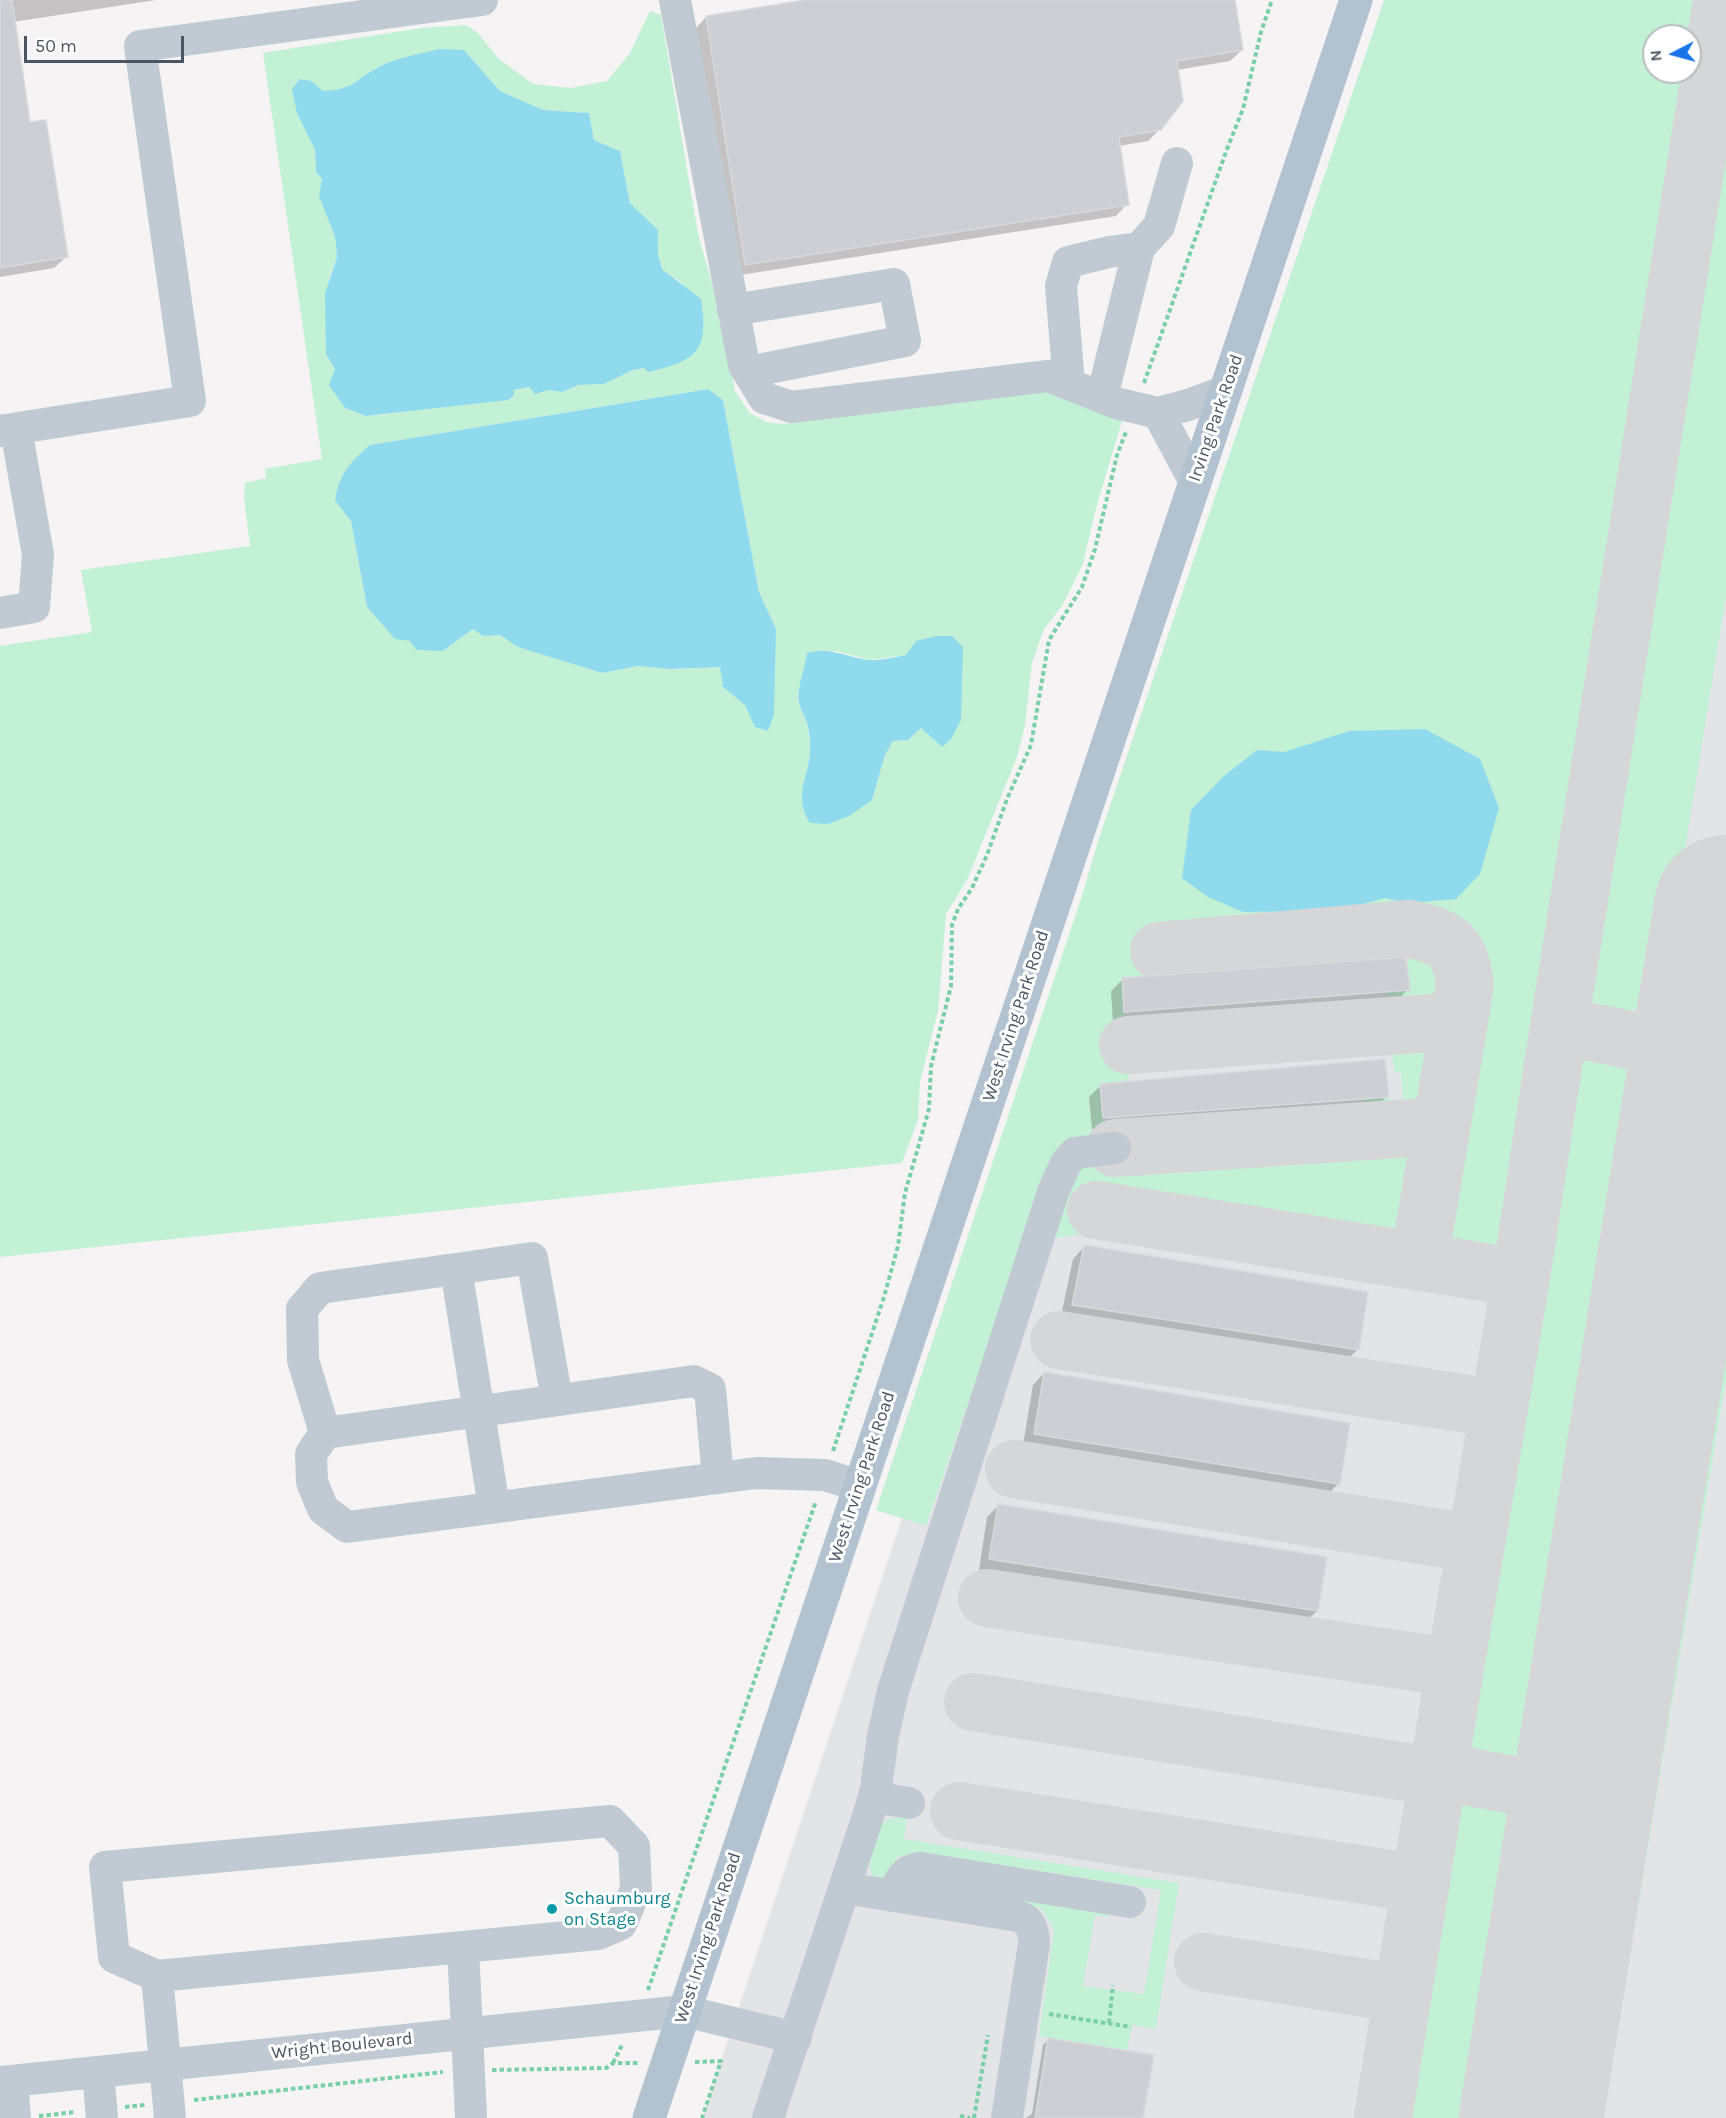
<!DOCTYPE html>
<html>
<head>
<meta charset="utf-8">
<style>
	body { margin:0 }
	#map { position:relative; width:1726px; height:2118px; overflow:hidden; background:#f5f3f3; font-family:Karla,sans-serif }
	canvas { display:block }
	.north { position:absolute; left:1642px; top:24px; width:60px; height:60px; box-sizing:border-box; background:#fff; border:2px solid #b7bbc0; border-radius:50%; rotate:264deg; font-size:16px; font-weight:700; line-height:24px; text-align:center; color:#4a5661 }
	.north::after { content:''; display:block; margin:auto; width:21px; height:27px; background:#1a73e8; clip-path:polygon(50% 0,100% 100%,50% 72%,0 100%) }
	.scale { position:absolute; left:24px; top:36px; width:160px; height:27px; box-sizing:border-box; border:3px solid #4a5661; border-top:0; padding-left:8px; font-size:18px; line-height:21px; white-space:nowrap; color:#4a5661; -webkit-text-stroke:4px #fff; paint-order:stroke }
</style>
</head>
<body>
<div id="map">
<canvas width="1726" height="2118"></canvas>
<div class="north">N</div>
<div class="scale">50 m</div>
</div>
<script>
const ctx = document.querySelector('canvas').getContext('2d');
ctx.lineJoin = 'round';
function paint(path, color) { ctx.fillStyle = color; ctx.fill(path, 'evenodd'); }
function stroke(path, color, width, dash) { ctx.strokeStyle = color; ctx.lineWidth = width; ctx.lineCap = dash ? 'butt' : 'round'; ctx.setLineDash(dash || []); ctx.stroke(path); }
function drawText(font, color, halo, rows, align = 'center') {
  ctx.font = font + ' Karla,sans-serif'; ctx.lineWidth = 6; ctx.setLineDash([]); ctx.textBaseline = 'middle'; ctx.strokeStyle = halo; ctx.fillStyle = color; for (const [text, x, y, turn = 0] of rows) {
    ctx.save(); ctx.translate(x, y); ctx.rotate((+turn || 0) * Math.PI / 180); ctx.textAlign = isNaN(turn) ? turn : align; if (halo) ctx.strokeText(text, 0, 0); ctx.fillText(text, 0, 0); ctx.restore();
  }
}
const airport = new Path2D(`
	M1411,0H1726V2118H702L946,1386ZM1654,36H1690V72H1654Z`);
const green = new Path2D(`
	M1384,0H1705L1506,1232L1497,1245L1472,1254L1454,1248L1448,1237L1445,1211L1479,1010L1480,975L1475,949L1463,934L1440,921L1337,911L1145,937L1146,976L1122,978L1128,1045L1129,1081L1100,1084L1105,1141L1051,1160L926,1526L876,1510L1081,899L1099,838ZM1654,36H1690V72H1654Z
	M650,11L661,15L698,234L724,326L735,391L750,413L766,422L783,424L1015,389L1043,391L1123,418L1096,508L1083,564L1062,606L1044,629L1032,663L1025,725L1017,757L967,880L946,914L938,1011L920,1082L918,1120L902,1163L0,1257V646L92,632L81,570L250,546L244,498L245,483L266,478L265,469L322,459L263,53L421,28L466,25L478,33L499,59L533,84L571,88L607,81L630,53ZM464,50L500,91L542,110L589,113L594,140L620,151L630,203L658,230V254L662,269L682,283L644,368L633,370L604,384L577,385L562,392L549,390L535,394L530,387L390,414L366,416L345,408L335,369L326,354L329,278L337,257L335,237L320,196L322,179L316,172L311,81L322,91H339L352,86L379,67ZM708,389L723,400L759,592L776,629L768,731L755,727L751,709L723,687L721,667L671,669L638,666L602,673L519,647L500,635L483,636L473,629L443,651L410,641L367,607L351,521L370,445ZM916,641L942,746L921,728L908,740L893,741L885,755L872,800L802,795L811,750L807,722L798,703L799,689L805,670L807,653L836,651L870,660L907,655Z
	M1726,113V596L1665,973C1663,982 1661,992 1655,999C1649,1005 1641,1007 1634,1010C1607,1018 1587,1008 1585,978Z
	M1407,943C1453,946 1457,962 1448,1003C1431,1013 1409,1013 1390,1013L1386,992L1410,989L1406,958H1398L1396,945Z
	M1410,1032C1450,1034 1439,1061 1435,1089C1434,1095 1434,1101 1432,1107C1421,1116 1408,1116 1395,1118C1380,1120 1356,1124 1363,1099L1389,1097L1392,1102L1403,1101L1401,1073L1394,1072L1391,1043L1401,1035Z
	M1597,1050C1601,1050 1607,1050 1612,1051C1631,1054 1642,1080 1646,1097L1545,1717C1535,1756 1507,1778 1471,1752L1466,1731L1574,1066L1579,1057Z
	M1410,1138C1416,1142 1420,1145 1422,1152C1427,1167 1416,1216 1410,1231L1393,1236H1374L1093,1189L1088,1233L1051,1239L1072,1170L1095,1163Z
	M1726,1219V1379L1603,2118H1581Z
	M1477,1797C1508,1804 1524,1813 1526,1847L1483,2118H1403L1453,1814L1459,1805Z
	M907,1817L904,1839L1179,1883L1156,2029L1132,2025L1127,2051L1039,2036L1054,1930L1042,1909L1030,1905L921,1887V1882L1109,1914L1107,1917L1095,1915L1083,1986L1144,1994L1161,1890L920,1852L898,1857L881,1882C876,1880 872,1877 871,1872C868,1862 876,1829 884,1822C890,1817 900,1818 907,1817Z`);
const water = new Path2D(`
	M439,49L464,50L500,91L543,110L589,113L594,140L620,151L630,203L658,230V254L662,269L701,299C709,350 698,361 648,372L644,368L633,370L604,384L578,385L562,392L549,390L535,394L529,387L514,390V395L508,400L366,416L345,408L329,385L335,369L326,354L325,293L337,257L335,237L319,196L322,179L316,172L315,150L297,113L292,89L300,79L311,81L323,91C354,90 354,80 379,67C396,58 419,54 439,49Z
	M708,389L723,400L759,592L776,629L774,714L768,731L755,727L745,705L723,687L720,667L671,669L638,666L602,673L518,647L500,635L483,636L473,629L443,651L416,650L410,641L395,639L367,607L351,521L335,500C340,473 349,463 370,445Z
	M936,636H952L963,647L961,720L951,739L942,747L921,728L908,740L893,741L885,755L872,800L849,816L828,824L810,823C793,795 808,780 810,752C811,743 809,729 806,720C804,714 800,709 799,703C796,690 805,668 807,653C832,647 845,657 868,660C880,661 895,657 906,655L916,641Z
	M1425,729L1480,759L1499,808L1480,874L1456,899L1408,903L1385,898L1337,911L1243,912L1208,897L1182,878L1191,810L1224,776L1257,750L1284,752L1349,731Z`);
const shadow = new Path2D(`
	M0,0H156L13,22L29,124L66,257L54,268L0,277Z
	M815,0H1234L1242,50L1230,61L1177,70L1160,129L1148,141L1119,146L1127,204L1116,216L734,276L695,29L706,17Z
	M1123,979L1408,989L1397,1001L1113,1023L1111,991Z
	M1101,1085L1387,1096L1376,1108L1092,1129L1089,1097Z
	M1084,1247L1357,1350L1346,1361L1061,1316L1073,1259Z
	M1044,1373L1339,1483L1327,1495L1023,1445L1033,1385Z
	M998,1506L1317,1611L1305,1622L979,1570L987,1517Z
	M1048,2040L1142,2118H1026L1032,2114L1043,2045Z`);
const taxiway = new Path2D(`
	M1159,951L1410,929C1447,937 1461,945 1465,985L1419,1262
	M1559,1026L1702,1054
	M1128,1045L1459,1021
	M1115,1148L1442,1126
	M1096,1210L1521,1278
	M1059,1340L1499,1409
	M1014,1469L1476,1544
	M987,1598L1455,1668
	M973,1702L1437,1777
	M1438,1771L1583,1798
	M959,1811L1421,1884
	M1203,1962L1403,1994
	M1383,2118L1455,1668L1521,1278L1559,1026L1722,0`);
const runway = new Path2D(`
	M1531,2118L1726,907`);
const building = new Path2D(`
	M0,0H12L30,122L46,120L68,257L0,268Z
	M805,0H1235L1243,50L1177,61L1183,101L1161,130L1119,137L1129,205L745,265L706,16Z
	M1406,957L1410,990L1124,1012L1122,978Z
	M1385,1059L1389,1097L1103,1118L1100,1084Z
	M1084,1245L1368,1292L1359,1350L1072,1305Z
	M1044,1372L1350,1423L1340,1484L1034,1434Z
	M998,1504L1327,1557L1318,1611L989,1559Z
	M1048,2038L1154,2055L1143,2118H1035Z`);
const path = new Path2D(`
	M1144,383L1227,149L1243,109L1261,32L1272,0
	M833,1451L884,1297L898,1246L905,1193L929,1109L931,1066L951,986L952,925L958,909L972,888L987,855L1007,799L1031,745L1049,640L1082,587L1095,549L1117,455L1126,432
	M648,1990L816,1501
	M1049,2014L1131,2027
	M1109,2023L1113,1985
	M695,2062L721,2061L702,2118
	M613,2063L623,2043
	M492,2070L606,2068L613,2063H639
	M194,2100L443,2072
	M125,2107L145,2105
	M39,2116L76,2112
	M960,2116L970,2118
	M974,2118L988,2035`);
const minor = new Path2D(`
	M675,0L744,365L764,398L792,407L1048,376L1116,403L1158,413L1188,405L1226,391
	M733,310L894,284L905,341L748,372
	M1069,384L1061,286L1068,262L1109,252L1139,248L1159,226L1177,163
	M1102,397L1139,248
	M1158,413L1195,482
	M0,431L190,401L140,46L482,0
	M0,613L34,607L38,555L16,429
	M325,1433L303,1360L302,1309L320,1288L456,1269
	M718,1478L710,1389L694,1381L325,1433L311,1454L312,1482L323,1509L347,1527L718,1478L756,1473L825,1475L859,1486
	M494,1507L456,1269L532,1258L557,1400
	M874,1797L909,1803
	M845,1888L1018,1916C1031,1920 1034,1931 1034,1944L1007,2118
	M893,1896C899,1880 903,1870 921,1868L1130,1902
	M157,1976L114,1957L105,1867L610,1821L634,1846L636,1889L621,1924L598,1934L463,1947
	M98,2072L102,2118
	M12,2081L15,2118
	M0,2082L684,2011L796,2038
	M170,2118L157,1976L463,1947L471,2117
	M768,2118L871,1807L876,1788L883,1736L893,1691L1053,1192L1066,1163L1075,1153L1115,1148`);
const major = new Path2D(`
	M649,2118L1356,0`);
const markers = [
	[552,1909,6,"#0f9aa8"]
];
const streetNames = [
	["Irving Park Road",1216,418,-71],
	["West Irving Park Road",1016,1016,-72],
	["West Irving Park Road",862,1477,-72],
	["West Irving Park Road",708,1938,-72],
	["Wright Boulevard",342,2046,-6]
];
const cultureNames = [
	["Schaumburg",564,1899],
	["on Stage",564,1920]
];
paint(airport, '#e2e4e7');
paint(green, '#c3f1d5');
paint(water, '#90daee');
paint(shadow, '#0003');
stroke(taxiway, '#d5d6d8', 58);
stroke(runway, '#d5d6d8', 144);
paint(building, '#cdcfd5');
stroke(building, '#d7d9de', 1.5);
stroke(path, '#7ad0a6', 4, [4.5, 3]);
stroke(minor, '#c1cad2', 32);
stroke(major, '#b3c2d1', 33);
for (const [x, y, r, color] of markers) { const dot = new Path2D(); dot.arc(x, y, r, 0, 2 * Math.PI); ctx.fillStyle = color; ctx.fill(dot); stroke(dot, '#fff', 2); }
drawText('18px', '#4a5661', '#fff', streetNames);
drawText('18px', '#0d838f', '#fff', cultureNames, 'left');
</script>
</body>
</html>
